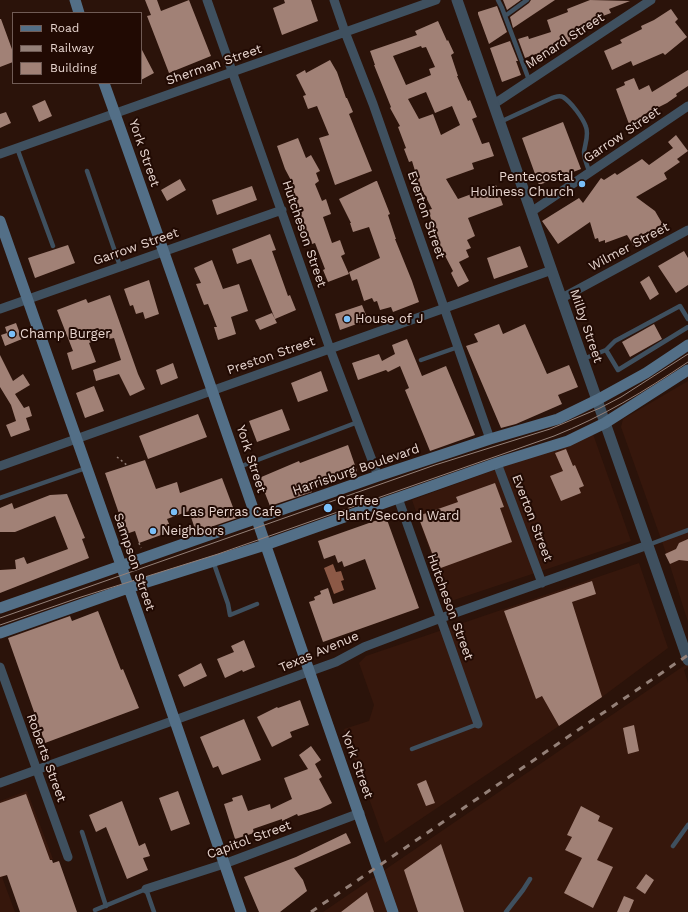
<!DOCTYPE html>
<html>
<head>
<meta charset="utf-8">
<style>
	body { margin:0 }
	#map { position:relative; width:688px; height:912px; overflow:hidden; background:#2b130a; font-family:"Work Sans",sans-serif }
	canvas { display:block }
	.legend { position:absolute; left:12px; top:12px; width:130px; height:72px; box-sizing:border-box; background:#210a03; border:1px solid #705b55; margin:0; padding:5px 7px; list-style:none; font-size:12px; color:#e7d5cf }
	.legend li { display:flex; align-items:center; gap:8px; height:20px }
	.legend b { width:20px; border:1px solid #705b55 }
</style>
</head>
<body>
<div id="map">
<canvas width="688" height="912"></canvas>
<ul class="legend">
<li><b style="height:5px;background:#536f87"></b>Road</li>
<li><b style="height:5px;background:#948078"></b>Railway</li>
<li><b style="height:11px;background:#a18176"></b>Building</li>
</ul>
</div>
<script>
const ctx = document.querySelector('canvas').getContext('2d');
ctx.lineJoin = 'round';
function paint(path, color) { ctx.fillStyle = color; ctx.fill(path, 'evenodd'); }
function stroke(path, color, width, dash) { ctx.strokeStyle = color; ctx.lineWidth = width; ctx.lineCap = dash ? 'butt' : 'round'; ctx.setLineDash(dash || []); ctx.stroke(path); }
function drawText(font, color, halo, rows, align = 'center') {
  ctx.font = font + ' "Work Sans",sans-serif'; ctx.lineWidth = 4; ctx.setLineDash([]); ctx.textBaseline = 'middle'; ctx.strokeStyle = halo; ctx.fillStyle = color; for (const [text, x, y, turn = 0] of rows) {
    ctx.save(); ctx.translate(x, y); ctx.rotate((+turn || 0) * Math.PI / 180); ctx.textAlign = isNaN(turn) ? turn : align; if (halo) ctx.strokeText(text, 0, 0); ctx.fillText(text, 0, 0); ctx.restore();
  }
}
const built = new Path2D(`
	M688,381V622L666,553L621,427L623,419Z
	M593,434L631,541L448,602L412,500Z
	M639,563L668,648L602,697L385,843L344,729L369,721L374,705L359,663L366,656Z
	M688,663V667L684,670L688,683V912H323Z
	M27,791L53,859L2,877L15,912H0V801Z`);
const water = new Path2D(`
	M333,564L336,572L341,571L344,580L341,581L344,590L334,594L324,568Z`);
const building = new Path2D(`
	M145,0H157L161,11L189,0L211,56L169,73L147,16L151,15Z
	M284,0H311L318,21L282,35L273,8L285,3Z
	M503,0H521L507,10Z
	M531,0H555L513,28L510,17L529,3Z
	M590,0L630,1L609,9L611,13L592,20L595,27L574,35L576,39L549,50L550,53L537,57L536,54L525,58L518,39L528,36L529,39L551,32L547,20L568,12L567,9Z
	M497,6L507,32L489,44L478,14V12Z
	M671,9L678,19L675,22L687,37L665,55L663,53L633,66L631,61L612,70L604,51L622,43L620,40L642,29L641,26L654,20Z
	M0,19H1L13,52V62L0,67Z
	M438,21L447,41L448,40L454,53L451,55L458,76H457L468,101L470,100L477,117L472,119L482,144L489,142L494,156L472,163L474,169L446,179L458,199L496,185L503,205L468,218L475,236L467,240L471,248L466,250L469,257L459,262L469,281L458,287L451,273L453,271L442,250L428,210L432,209L419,184L412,161L409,162L404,149L406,148L398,127L400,126L390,108L391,107L374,65H375L370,51L417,35L415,31ZM421,46L422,48L426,47L435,67L429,69L431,75L406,85L393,56ZM426,92L435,113L452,106L460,125L441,135L433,114L419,119L408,99Z
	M510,41L518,61H516L521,75L502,82L490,48Z
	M141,48L154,73L141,80Z
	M330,60L337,72L346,98H347L353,112L349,114L372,171L335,185L319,138L329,135L317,106L308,109L303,96L306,95L296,75L305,70L306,73Z
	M688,70V86L676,94L677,96L667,103L643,115L644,118L629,124L616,89L625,85L624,82L634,78L639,90L649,85L652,92Z
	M45,100L52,116L39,122L32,106Z
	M6,112L11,123L0,128V114Z
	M563,122L581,169L539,185L522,138Z
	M676,135L688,151L677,159L680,162L664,173L667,179L636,197L655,211L662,223L657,231L643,239L645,241L635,248L627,235L605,243V240L599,242L598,238L595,239L590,222L558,244L542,221L579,198L583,203L601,178L604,180L615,173L617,175L642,159L649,165L673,148L668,142Z
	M298,138L306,158L311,155L320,171L316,173L319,181L315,184L322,201L326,199L331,214L323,217L332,243L340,240L345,254L341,256L349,274L328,282L323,270L325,269L315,243L312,244L299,210L291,188L294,186L285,169L277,146Z
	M180,179L186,190L167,201L161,190Z
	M376,181H377L390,214L388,215L396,239H395L412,281L419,302L393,312L391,307L380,310L377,301L374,302L372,298L364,301L357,279L352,281L349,272L380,258L369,227L353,232L350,223H351L339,199Z
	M252,186L257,200L217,215L212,200Z
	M270,234L276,250L272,251L288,296L290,295L296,310L275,319L251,259L237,264L232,249Z
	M68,245L75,263L35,278L28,258Z
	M520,246L528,267L494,279L487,258Z
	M684,251L688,258V285L676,293L658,266Z
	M212,260L223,289L239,284L248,311L231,317L236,334L218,340L214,327H217L208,304L204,305L196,284L201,283L194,268Z
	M649,276L659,294L650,300L640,282Z
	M149,280L159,314L145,319L143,312L136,314L133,305L130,306L124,289Z
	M110,295L138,374L145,389L130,396L119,374L96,381L93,370L121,360L114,338L109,339L107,335L89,343L96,362L72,370L67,353L73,351L57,310L86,299L88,303Z
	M362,305L368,320L340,330L335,314Z
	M272,313L277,323L260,330L255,320Z
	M16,323L22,339L5,346L1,335L7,333L5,327Z
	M499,324L503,334L525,324L547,374L569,365L578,387L558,395L562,404L516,424L501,428L466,346L478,342L474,334Z
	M654,324L662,339L630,357L622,342Z
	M407,339L422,376L446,366L475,435L430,451L405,390L409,388L400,366L388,372L386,370L358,380L352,363L379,354L382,361L395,354L392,345Z
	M0,355L13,381L23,374L30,385L15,394L24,408L29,406L32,416L26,418L30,430L11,437L6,425L16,421L11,405L0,387Z
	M173,363L178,378L161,385L156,370Z
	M321,371L328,391L298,402L291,383Z
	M94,386L104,411L85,418L76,393Z
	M282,409L290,430L257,442L249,421Z
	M198,414L207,437L148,459L139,436Z
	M348,445L357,471L310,488L312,492L270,506L259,478L299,461L300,463Z
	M566,449L573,466L575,465L584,486L579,488L581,493L561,501L550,476L563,471L555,453Z
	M145,460L156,489L177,482L180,493L222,478L237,518L196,532L189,511L167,519L172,531L139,543L135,531L126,534L105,473Z
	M495,483L504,507L500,508L512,542L438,569L418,516L458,502L456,497Z
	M67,494L85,538L82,539L89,558L0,593V570L16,569L15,560L24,557L27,564L68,549L55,516L15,532H0V508L12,503L14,509L50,495Z
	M386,517L419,608L323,642L309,602L315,600L314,597L321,594L320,591L328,588L333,604L376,589L365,559L344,567L342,561L338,563L335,555L324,559L318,541Z
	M688,539V561L679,560L670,564L665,554L676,549L679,543Z
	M592,581L596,594L572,602L602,697L559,726L542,696L536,699L504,611Z
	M98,611L121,670L123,669L139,708L45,743L8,638L70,616L72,621Z
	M244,640L255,667L243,672L242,670L225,678L217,659L234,652L231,646Z
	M201,663L207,676L184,687L178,675Z
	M300,700L309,725L290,732L292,737L272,747L257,717L277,707L278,708Z
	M244,719L261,760L222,775L218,766L213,768L200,737Z
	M634,725L639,751L628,754L623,728Z
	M311,746L321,760L315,764L322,777L319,779L332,803L320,809L298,816L297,814L282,821V819L253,829L254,833L235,839L224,804L233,801L232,798L242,795L248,811L270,804L271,809L292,799L284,778L308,769L299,755Z
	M426,780L435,803L426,806L417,784Z
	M178,791L190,824L171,831L159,798Z
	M26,794L50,860H52L53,863L59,861L77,912H20L7,875L0,877V803Z
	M122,801L139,846L145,843L150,856L143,858L148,870L127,879L106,827L96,832L89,815Z
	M581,806L600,816L598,821L613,828L597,860L613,867L593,908L564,893L582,858L565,850L572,837L567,835Z
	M346,833L351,843L294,868L303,880L307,891L280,912H259L244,877L296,857Z
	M441,844L464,912H418L404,870Z
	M646,874L654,880L645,894L636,888Z
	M367,892L374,912H341Z
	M624,896L634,900L629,912H617Z`);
const path = new Path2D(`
	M117,457L128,466
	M139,543L141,548`);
const service = new Path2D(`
	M498,0L502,8L529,80
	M505,16L527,0
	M500,122L552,98C556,97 559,95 563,97C571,102 583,118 586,127C589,135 585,144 584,152C584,159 587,166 590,173
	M17,148L53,246
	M87,171L120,266
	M606,350L615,341L680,306L688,319
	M583,359L606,350L618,370L688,327
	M421,360L458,347
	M239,467L358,422
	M0,498L86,468
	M648,545L688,530
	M213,561L228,604L230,615L257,604
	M412,749L478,724
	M82,832L106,906
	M673,846L688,825
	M95,910L146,889L154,912
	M506,912L523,890L530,879`);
const minor = new Path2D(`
	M207,0L330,349L378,476
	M334,0L345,32L373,104L490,439
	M494,104L651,0
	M0,154L436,0
	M531,212L688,106
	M562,298L688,230
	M0,309L282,210
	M497,463L542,583
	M0,466L552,270
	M398,498L478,724
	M0,667L68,857
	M0,783L336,662L364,647L441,618L648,545
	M146,889L224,864L360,813`);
const tertiary = new Path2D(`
	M457,0L688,660`);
const secondary = new Path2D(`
	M75,0L79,13
	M104,83C203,359 296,636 393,912
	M0,221L121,565L241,912
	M0,608L378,476L490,439L558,419L597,400L646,373L688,345
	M0,633L128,588L265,545L497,463L568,441L605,423L688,370`);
const tram = new Path2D(`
	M0,618L435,465L550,429L600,408L621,397L688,354
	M0,625L81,597L218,554L554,436C602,417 645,391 688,362`);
const rail = new Path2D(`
	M311,912L688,655`);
const markers = [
	[582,184,4,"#7abff8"],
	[347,319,4,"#7abff8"],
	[12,334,4,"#7abff8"],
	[328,508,5,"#7abff8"],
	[174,512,4,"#7abff8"],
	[153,531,4,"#7abff8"]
];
const streetNames = [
	["Menard Street",565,41,-33],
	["Sherman Street",214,65,-19],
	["Garrow Street",622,135,-34],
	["York Street",144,153,71],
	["Everton Street",426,215,71],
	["Hutcheson Street",304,234,71],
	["Garrow Street",136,247,-19],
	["Wilmer Street",629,247,-28],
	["Milby Street",586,326,71],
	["Preston Street",271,356,-19],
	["York Street",251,459,72],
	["Harrisburg Boulevard",356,470,-19],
	["Everton Street",532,518,69],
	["Sampson Street",134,562,71],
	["Hutcheson Street",450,607,70],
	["Texas Avenue",319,652,-23],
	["Roberts Street",46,758,70],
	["York Street",357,765,70],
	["Capitol Street",249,840,-20]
];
const poiNames = [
	["Pentecostal",574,177,"right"],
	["Holiness Church",574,192,"right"],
	["House of J",355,319],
	["Champ Burger",20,334],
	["Coffee",337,501],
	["Plant/Second Ward",337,516],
	["Las Perras Cafe",182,512],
	["Neighbors",161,531]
];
paint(built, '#36170c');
paint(water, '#8c5946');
paint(building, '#a18176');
stroke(path, '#907c74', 1.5, [2, 3]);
stroke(service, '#3f505f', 4.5);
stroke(minor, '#3f505f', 9);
stroke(tertiary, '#3f505f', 11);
stroke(secondary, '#536f87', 11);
stroke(tram, '#948078', 1);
stroke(rail, '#948078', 3, [7, 7]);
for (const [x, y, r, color] of markers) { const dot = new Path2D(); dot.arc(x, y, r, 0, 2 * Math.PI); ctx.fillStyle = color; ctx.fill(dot); stroke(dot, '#210a03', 1.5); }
drawText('13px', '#e7d5cf', '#210a03', streetNames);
drawText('13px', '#e7d5cf', '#210a03', poiNames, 'left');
</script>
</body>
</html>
